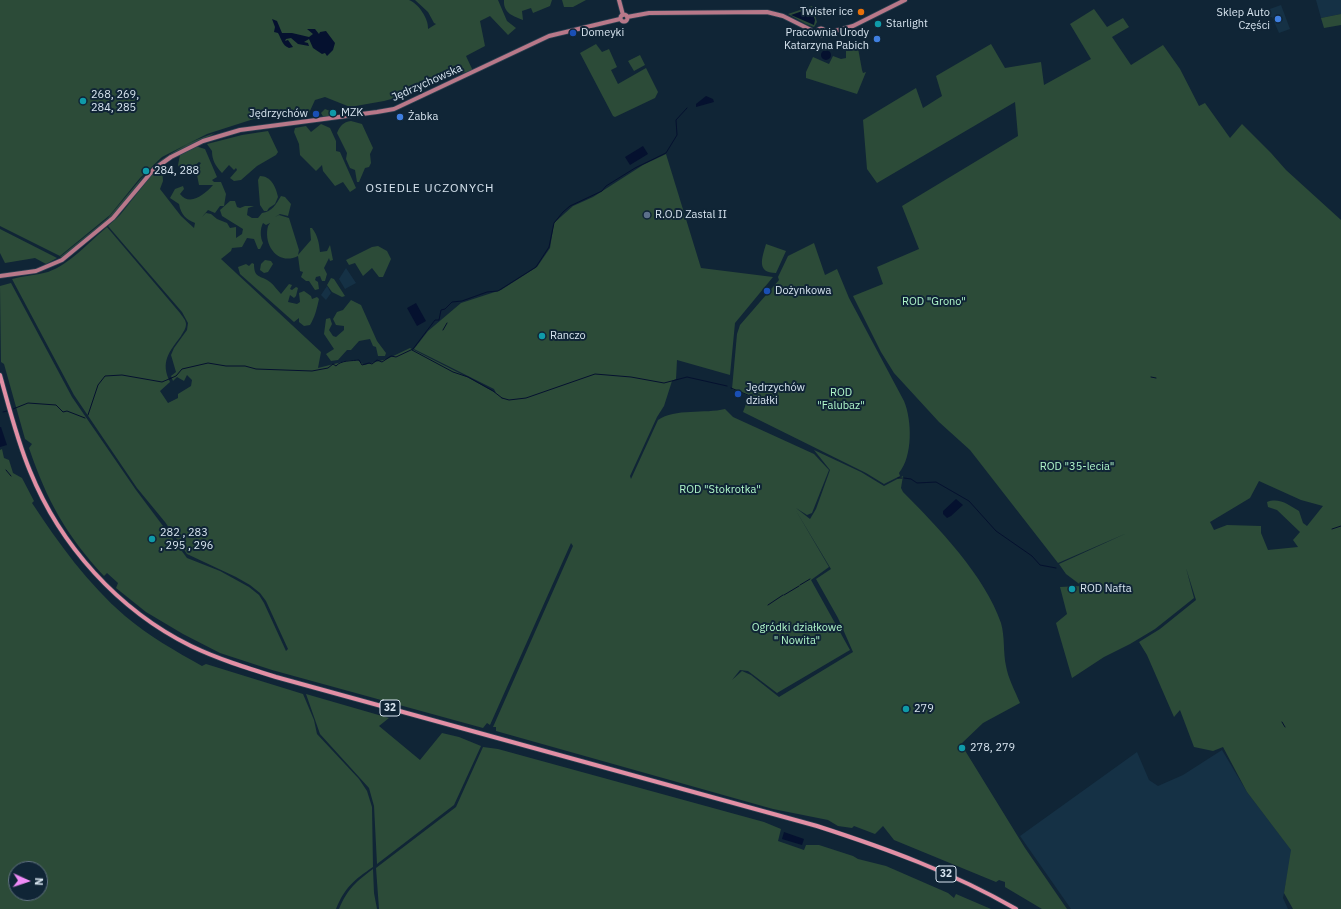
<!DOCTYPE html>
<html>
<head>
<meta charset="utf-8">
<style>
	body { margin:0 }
	#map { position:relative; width:1341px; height:909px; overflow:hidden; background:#102536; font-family:"IBM Plex Sans",sans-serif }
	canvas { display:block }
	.north { position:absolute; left:8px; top:861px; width:40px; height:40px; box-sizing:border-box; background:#102536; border:1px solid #607180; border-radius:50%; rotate:93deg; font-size:11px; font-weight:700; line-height:16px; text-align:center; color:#d7e4ef }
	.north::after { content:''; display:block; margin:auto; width:14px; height:18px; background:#ef8bf7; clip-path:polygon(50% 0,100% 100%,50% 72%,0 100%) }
</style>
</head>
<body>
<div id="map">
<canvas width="1341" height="909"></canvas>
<div class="north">N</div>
</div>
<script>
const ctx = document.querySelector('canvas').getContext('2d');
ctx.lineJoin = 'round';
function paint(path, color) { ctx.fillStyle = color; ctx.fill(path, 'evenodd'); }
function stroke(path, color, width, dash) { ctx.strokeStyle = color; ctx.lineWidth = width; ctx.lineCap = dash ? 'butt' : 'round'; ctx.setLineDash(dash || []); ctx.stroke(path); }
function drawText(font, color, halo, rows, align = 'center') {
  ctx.font = font + ' "IBM Plex Sans",sans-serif'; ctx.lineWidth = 4; ctx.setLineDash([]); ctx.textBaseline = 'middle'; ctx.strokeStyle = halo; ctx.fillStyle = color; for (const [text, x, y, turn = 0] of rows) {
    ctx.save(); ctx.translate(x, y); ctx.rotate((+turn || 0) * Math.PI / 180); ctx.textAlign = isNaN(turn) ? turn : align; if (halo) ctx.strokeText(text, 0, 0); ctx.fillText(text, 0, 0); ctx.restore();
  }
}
const built = new Path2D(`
	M1316,0H1341V14L1321,18Z
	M1281,5L1290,29L1279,33L1272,17H1270L1267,10Z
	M346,268L356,283L345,289L339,279Z
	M327,286L331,293L326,300L321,295Z
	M1222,750L1247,792L1292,851L1283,898L1288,909H1071L1020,836L1137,752L1149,780L1158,786L1183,775Z`);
const green = new Path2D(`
	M0,0H409C418,3 429,19 428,29L436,24L434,23L428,12L415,0H498L507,21L516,28L508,35L490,16L480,21L485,46L466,56L473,71L444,76L406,95L384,101L350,107L325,97L315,100L309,113L266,115L207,134L162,157L140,178L110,215L60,256L0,226Z
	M504,0H552L550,6L533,13L531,8L522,11L523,20C513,16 503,13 504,0Z
	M562,0H586L573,7H564Z
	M812,6L817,22L814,27L806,24L788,14Z
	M1094,9L1107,27L1123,18L1129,27L1112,37L1131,65L1163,45L1180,69L1199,106L1205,103L1230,138L1242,124L1271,153L1286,170L1341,220V909H1293L1284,893L1291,850L1247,792L1223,747L1213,751L1194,747L1180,710L1174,717L1147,655L1139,642L1160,629L1196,600L1186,568L1194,598L1155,629L1130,644L1104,657L1072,678L1056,623L1067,614L1060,587L1082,586L1066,574L1059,564L1127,533L1058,563L970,450L939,422L894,373L881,352L853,296L883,284L877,267L919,249L902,206L1018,136L1015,102L877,183L867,169L863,120L916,88L923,108L942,96L936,76L991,44L1005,68L1041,62L1044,85L1091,59L1070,24ZM1259,481L1301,500L1323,506L1307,526L1303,523L1299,511C1289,505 1279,497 1267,502L1268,507L1277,510L1300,532L1293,540L1298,547L1268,550L1261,533V526L1227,525L1214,530L1210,522L1250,498Z
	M1341,14V25L1324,28L1321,18Z
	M596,44L602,52L609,49L617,67L611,70L618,84L646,68L658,92L655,98L615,117L613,116L580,53Z
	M858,48L862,70L863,73L866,72L857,94L806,78V72L813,57L829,64L833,56L841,59L846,58V49Z
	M640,55L645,65L634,71L628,61Z
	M325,109L330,111V113L334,115L335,113L338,115L324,118L321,113Z
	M351,121L362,124L373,148L370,154L371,163L369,167L365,168L359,182H357L355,170L350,168L346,159L347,153L337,133C340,126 343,122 351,121Z
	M321,124L330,128L336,141V151L340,152L356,188L350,192L343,182L335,186L323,171L322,165L316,171L300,155L299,144L294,132L295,128L306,126L311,132Z
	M268,131L278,152L276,155L257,166L241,180L234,181L230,178L237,170L236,168L234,170L229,165L222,173C215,165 212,160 212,151L207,144L242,135Z
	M215,133L147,172C165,155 190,141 215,133Z
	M195,146L205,149L217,177L212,180L214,182H221L226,194L224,206H220L215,213L208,210L202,217L206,213L211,214L217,219L227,223L230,228L236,227V238L242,234L243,229L222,216L220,210L230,201H235L237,207L240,208L245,206H254L248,208L247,215L252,218H258L262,213C272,212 276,204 281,196L285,197L291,204L288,216L280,214L275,217L279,215L289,218L299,250L298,255L311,240L310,228H312C318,236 319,243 320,252L327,251L330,245L333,260L330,261L329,258L324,268L327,274L325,281H322L320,276L316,277L315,280L318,282L319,289L315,290L309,281H306L301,277L303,272L300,271L298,256C278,266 263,245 268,226L274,217L270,223L266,225L263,223C260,229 260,237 263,243L260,249H258L254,239L247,238L242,247L232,248L231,251L221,259L321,352L318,368L350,360H358L364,365L387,359L410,348L467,377L496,393L494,389L414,349L428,331L461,303L501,290L537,267L550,248L554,223L573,206L593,197L643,165L666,154L701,268L773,277L735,323L730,375L677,360L676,379L672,381L664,406L657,417L630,476L631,479L658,420C675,408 705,414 725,409L733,417L814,454L829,470L812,513L807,515L796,508L810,519L816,509L830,470L814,450L861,472L884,486L903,476L901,488L903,492C938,527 985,576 1001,623C1005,637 1003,652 1006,666C1008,678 1015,691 1020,703L983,723L961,744L1025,848L1067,909H1042L1005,887V882L999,880L996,882L894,840L883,826L875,834L854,826L852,828L838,826L828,820L773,809L496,731V727H493L573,546L571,543L490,725L487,723L483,728L272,670L220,653L183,634L146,612L116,588L118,583L107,573L104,576C66,535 47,501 29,448L32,444L25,439L4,364L1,362L0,286L11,283L72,397L136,490L187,558L220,571L249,587L259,595L264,603L286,651L288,649L266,601L260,593L250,585L236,577L187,554L165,522L137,488L74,395L12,279C23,276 37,275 48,272C70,264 89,242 107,227L180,313C182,316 186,320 186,324C186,329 183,332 181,336C169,352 160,362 170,382L160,391L168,403L178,398V394L191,386L192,380L187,375L184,381L177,377L173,381L171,376L176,372L171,355L174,348L187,330L188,323L182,312L108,226L120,215L154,172L162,168L163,181L160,189L181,216L194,228L195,223C186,219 181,215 179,204L170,198L175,189L183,186L184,189L180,194C190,207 205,194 213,185H199L196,170L201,163L199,162L193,167L180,169L178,165L180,155ZM795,509L831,569L816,579L838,618L853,652L779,697L751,675L742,671L732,680L740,670L748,671L777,693L850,650L811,580L829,567Z
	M145,174L128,199L112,217L63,258L60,257L108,218Z
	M260,176C271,176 276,187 278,197L275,204L269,208L267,211H264L260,205L258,180Z
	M0,229L57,258L46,264L35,258L5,263L0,253Z
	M814,243L825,275L837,269L849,298L904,401C912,420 913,456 899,473L900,476L884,484L866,473L743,412L749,396L732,389L737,334L740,325L779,280L778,277L788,256Z
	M766,244L786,251L776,273C756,273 762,258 766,244Z
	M378,246L387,251L391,259L383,277H379L372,268L363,276L355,263L349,265L346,260L372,247Z
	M265,260L271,261L273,264L268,272L264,273L260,270L261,264Z
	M252,263L254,264C254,279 261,275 270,282C274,285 277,290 281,294L289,284L292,285L290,289L292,290L296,287L298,288L296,296L294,298L290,295L288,302L297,304L300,302L299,293L304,291L311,296L312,299L317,297L319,299C317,308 315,317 310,325L304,326L299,322V318L294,322L240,274L238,267L246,264L249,266Z
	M331,278L334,279L345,296L342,297L332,292L327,285Z
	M351,300L361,305L377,341L386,353L385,356H378L376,347L373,346L370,339L359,341L351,350H347L338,360L331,361L326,354L334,349L324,334L326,319L330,318L332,324L329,330L333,336L336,337L344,330V326L336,325L333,319L337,312L343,310Z
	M2,449L4,458L9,460L13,473L22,478L34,501L32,503C59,544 88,584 125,616C149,636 175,651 202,666L206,664L303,694L314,720L317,734L359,779L367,791L372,807L373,867C354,880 345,887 336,909H0V450ZM16,869H40V893H16Z
	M306,694L389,718L379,726L420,760L442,733L459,737L481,746L454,805L377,864L374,806L369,788L320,734Z
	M483,747L498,749L764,822L781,829L778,841L804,850L806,845H819L853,856L858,859L886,866L948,893L954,898L956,894L991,909H379L376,868L456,807Z
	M373,869L374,893L377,909H339C348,888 356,882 373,869Z`);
const water = new Path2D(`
	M811,8L815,20L814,25L791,15Z
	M272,19L277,21L282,33H292L309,37L313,34L307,29H315L319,34L320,32L326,31L335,43L333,50L327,56L325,53L322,54L313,48L309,39L304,42L308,43L309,46L298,44L291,38L286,39L285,41L288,40L293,47L289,48C282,45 282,40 278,33L274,32L275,27Z
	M821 55a5 5 0 1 1 10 0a5 5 0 1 1-10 0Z
	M706,96L713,99L714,102L696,107V104Z
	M643,146L648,154L630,165L625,157Z
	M416,303L426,321L417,326L407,308Z
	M0,427H1L7,445L0,447Z
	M956,499L963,505L951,516L947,518L943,514V511Z
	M784,832L804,839L802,845L782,839Z`);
const stream = new Path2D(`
	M443,330L447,323
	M412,350L453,372L468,377L493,391L502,398
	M1151,377L1156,378
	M731,388L772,405
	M502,398L509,400L526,398L595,374L631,377L664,383L687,377L727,386
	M13,409L28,403L56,405L63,412L67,411L85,418
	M3,412L7,411
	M88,415L98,385L105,376L122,375L162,382L176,376L182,369L208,363L226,366H245L256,369L312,371L328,368L333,364L336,366C341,360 352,361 359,360L362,365L369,363L372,364L377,360L382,362L391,356L396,357L413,349L435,320H439L441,310L445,309L452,302L462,301L487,292L498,291L536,267L549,247L554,223L563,212L570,206L602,191L606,186L635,168L666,153L677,135L676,120L687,108
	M6,470L11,476
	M898,478H902
	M904,478L911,479L917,483L936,482L969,501L996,531L1032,556L1040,565L1056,568
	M1332,529L1341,526
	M800,585L810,579
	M784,595L799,586
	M768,605L783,595
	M1282,722L1285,727`);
const secondary = new Path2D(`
	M619,0L623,15
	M620.5 18a3.5 3.5 0 1 1 7 0a3.5 3.5 0 1 1-7 0Z
	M627,17L649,13L767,12L783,16L817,33
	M817.5 32a3.5 3.5 0 1 1 7 0a3.5 3.5 0 1 1-7 0Z
	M824,34L853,26L905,0
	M0,276L36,271L62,260L113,218L154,169L171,157L203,141L240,130L377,112L394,109L549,36L620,19`);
const primary = new Path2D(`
	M0,375C9,407 17,440 30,471C60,545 118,610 191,646C218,659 247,668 276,677L817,826C885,848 954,873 1016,909`);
const markers = [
	[861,12,4,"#e8710a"],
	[1278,19,4,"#3f7fe0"],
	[878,24,4,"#0f9aa8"],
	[573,33,4,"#1a4fb4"],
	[877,39,4,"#3f7fe0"],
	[83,101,4,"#0f9aa8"],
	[333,113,4,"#0f9aa8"],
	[316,114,4,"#1a4fb4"],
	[400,117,4,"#3f7fe0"],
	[146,171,4,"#0f9aa8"],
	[647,215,4,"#5c6f8a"],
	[767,291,4,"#1a4fb4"],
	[542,336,4,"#0f9aa8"],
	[738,394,4,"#1a4fb4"],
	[152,539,4,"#0f9aa8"],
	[1072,589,4,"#0f9aa8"],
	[906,709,4,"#0f9aa8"],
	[962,748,4,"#0f9aa8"]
];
const shields = [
	[390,708,20],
	[946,874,20]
];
const shieldNames = [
	["32",390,708],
	["32",946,874]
];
const poiNames = [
	["Twister ice",853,12,"right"],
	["Sklep Auto",1270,13,"right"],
	["Części",1270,26,"right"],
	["Starlight",886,24],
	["Domeyki",581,33],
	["Pracownia Urody",869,33,"right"],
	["Katarzyna Pabich",869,46,"right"],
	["268, 269,",91,95],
	["284, 285",91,108],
	["MZK",341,113],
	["Jędrzychów",308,114,"right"],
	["Żabka",408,117],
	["284, 288",154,171],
	["R.O.D Zastal II",655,215],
	["Dożynkowa",775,291],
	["Ranczo",550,336],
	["Jędrzychów",746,388],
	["działki",746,401],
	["282 , 283",160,533],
	[", 295 , 296",160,546],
	["ROD Nafta",1080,589],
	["279",914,709],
	["278, 279",970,748]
];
const streetNames = [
	["Jędrzychowska",427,83,-24]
];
const parkNames = [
	["ROD \"Grono\"",934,302],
	["ROD",841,393],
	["\"Falubaz\"",841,406],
	["ROD \"35-lecia\"",1077,467],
	["ROD \"Stokrotka\"",720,490],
	["Ogródki działkowe",797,628],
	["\" Nowita\"",797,641]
];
const neighbourhoodNames = [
	["OSIEDLE UCZONYCH",430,189]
];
paint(built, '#153145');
paint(green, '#2c4b38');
paint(water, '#05112f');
stroke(stream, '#05112f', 1);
stroke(secondary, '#2c4050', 5.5);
stroke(primary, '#2c4050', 5.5);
stroke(secondary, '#b87889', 4);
stroke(primary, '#e28fa5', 4);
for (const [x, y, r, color] of markers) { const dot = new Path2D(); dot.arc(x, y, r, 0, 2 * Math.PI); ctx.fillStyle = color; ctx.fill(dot); stroke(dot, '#102536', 1.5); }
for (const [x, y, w] of shields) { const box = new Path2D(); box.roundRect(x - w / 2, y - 8, w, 16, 3); ctx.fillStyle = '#102536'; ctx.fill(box); stroke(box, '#d7e4ef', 1); }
drawText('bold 10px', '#d7e4ef', null, shieldNames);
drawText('11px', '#d7e4ef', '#102536', poiNames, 'left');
drawText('11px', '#d7e4ef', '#102536', streetNames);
drawText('11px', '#b0f7ca', '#102536', parkNames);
ctx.letterSpacing = '1px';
drawText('12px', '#d7e4ef', '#102536', neighbourhoodNames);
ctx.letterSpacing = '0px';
</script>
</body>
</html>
